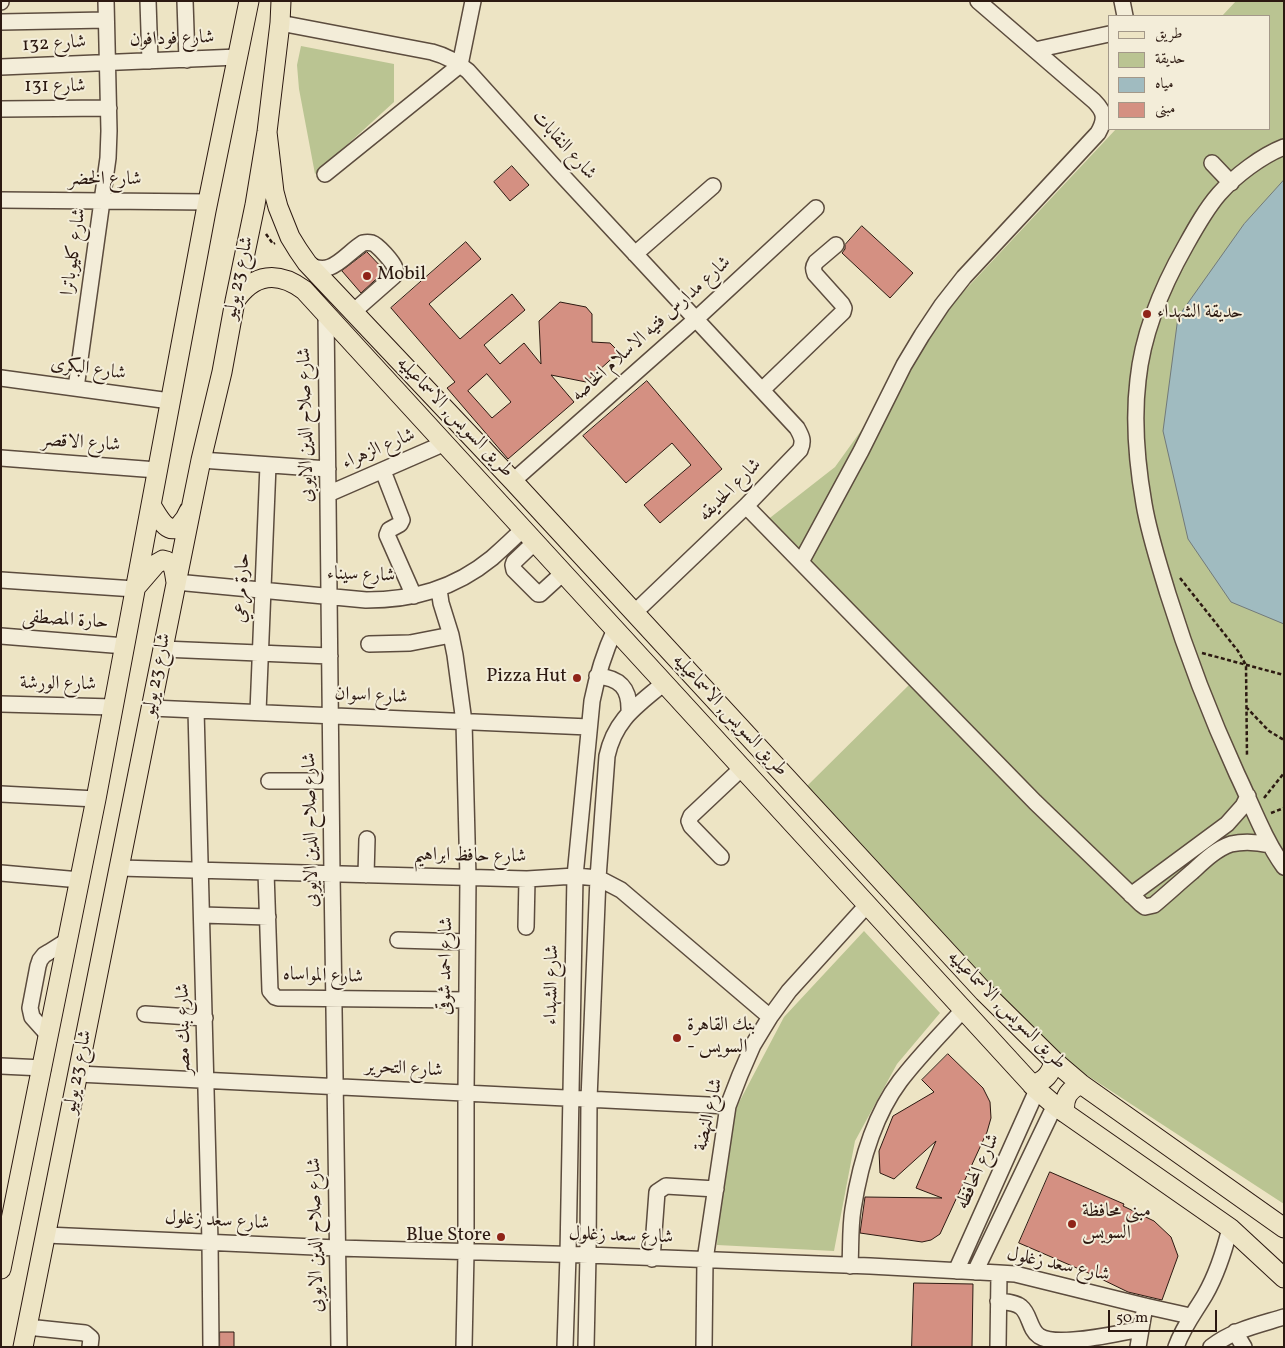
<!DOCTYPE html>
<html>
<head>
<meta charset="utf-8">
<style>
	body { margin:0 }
	#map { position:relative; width:1285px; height:1348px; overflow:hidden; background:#ede4c4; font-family:Vollkorn,Amiri,serif }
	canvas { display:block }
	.frame { position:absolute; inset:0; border:2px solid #2c1911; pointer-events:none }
	.legend { position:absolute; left:1108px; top:15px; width:162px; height:115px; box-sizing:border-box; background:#f3edd9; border:1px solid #a39889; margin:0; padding:6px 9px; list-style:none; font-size:15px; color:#2c1911 }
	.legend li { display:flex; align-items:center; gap:10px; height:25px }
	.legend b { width:25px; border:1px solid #a39889 }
	.scale { position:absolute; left:1108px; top:1310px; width:109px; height:22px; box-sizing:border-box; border:2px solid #2c1911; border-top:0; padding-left:6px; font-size:15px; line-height:18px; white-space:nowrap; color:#2c1911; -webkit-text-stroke:4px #f3edd9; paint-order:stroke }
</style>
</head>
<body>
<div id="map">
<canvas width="1285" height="1348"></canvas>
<div class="frame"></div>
<ul class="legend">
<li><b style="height:6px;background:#ede4c4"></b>طريق</li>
<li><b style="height:14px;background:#bac492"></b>حديقة</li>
<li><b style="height:14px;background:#a0bbc0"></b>مياه</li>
<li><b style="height:14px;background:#d49082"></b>مبنى</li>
</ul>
<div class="scale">50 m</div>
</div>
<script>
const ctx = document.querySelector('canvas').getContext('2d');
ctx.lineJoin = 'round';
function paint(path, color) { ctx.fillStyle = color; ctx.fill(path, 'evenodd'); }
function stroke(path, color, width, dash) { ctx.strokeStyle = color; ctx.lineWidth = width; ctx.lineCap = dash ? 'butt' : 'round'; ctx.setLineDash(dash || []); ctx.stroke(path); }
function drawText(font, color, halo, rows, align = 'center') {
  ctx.font = font + ' Vollkorn,Amiri,serif'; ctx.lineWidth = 4; ctx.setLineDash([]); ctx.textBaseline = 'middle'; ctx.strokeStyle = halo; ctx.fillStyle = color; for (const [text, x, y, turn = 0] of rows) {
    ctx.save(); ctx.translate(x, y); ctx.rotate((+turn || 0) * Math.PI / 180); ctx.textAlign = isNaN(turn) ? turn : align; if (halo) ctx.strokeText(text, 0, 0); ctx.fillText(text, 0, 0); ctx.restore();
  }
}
const green = new Path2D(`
	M1236,1H1284V1204L1056,1055L806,787L911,683L757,528L835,467L952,304L1116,129H1269V16H1222Z
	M301,46L394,64V102L315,174L299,89L297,65Z
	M864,931L940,1013L897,1064L855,1141L834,1251L717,1245L719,1204L735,1110L784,1017Z`);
const water = new Path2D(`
	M1284,180V624L1231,602L1188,539L1163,431L1178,317L1244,224Z`);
const building = new Path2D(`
	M512,166L529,185L510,201L494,182Z
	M862,226L913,273L890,298L842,253L845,249V245Z
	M466,242L481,259L429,304L460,339L512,294L525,310L484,345L500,364L524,343L541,364L539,321L560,302L586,307L592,314V342L610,343L619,352L586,382L551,375L574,402L508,459L447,388L455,382L391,308ZM487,374L511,402L492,418L468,391Z
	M367,252L385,271L361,293L342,271Z
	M647,381L722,469L660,523L644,505L691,465L672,443L626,483L583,436Z
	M948,1054L983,1088L990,1102L991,1118L987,1132L940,1234L931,1240L922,1242L860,1233L865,1197L942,1198L916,1188L936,1141L894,1179L880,1173L879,1151L893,1116L934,1092L922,1080Z
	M1050,1172L1124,1204L1123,1206L1154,1221L1171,1237L1178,1256L1162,1300L1128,1292L1093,1275L1019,1243Z
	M914,1283L973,1284L972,1347H912Z
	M220,1332H234V1347H220Z`);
const path = new Path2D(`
	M266,234L273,244L275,243
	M1180,578L1238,651L1246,665L1247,757
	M1202,653L1284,675
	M1246,707L1269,731L1284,740
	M1264,798L1284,773
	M1271,813L1284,808`);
const minor = new Path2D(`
	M148,1L150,61
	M185,1L187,60
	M1122,1L1125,16
	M1,2V1
	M1,22L106,20
	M280,23L432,52C447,56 457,62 468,71L560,173L797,428C802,437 804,441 800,450L746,506L634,613
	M1035,50L1109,34
	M1,67L238,57
	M1,109L109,108
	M1284,147C1261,156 1235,176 1219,194C1206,209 1196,227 1186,245C1162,287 1143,331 1138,380C1133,421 1137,464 1144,504C1149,534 1159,564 1168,594C1187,655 1210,715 1237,774C1252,805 1264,839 1284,867
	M1212,163L1231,183
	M325,174L460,65L473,1
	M1,200L208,202
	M635,254L713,186
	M307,263C330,280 345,254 363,243C367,242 368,242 372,243C378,245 393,262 395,268C396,272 395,272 394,276L353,312
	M326,313L332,874L339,1347
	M1,378L170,401
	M76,388L108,158L109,131L106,1
	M762,390L843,312L844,308L842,304L815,274C813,269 813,267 816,262L836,245
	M1,458L157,470
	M201,460L328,469
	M383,471L402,520L400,524L389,530L387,535L414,596
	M513,481L696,319L816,208
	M328,494L445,443
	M746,506L1035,802L1141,904L1145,907L1154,905C1167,894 1179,883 1192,872C1204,861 1216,849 1231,844C1244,841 1257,842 1270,845
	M535,542L514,562L513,565L514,570L538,594H540L563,573
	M801,562L861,451L904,365L922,335L942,305L964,277L1098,133C1106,119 1105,112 1094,101L978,1
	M1,580L135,589
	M176,582L366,600C413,600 454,589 492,558C502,549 513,539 523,529
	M439,589L441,603L451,635L455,655L464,722L468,878L466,1093V1253L464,1347
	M1,636L125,646
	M369,644L410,643L451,635
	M163,649L330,656
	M597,676C620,678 630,688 629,712
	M1,704L113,707
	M151,708L589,727
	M196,710L210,1242L211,1347
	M258,712L268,465
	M269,781H331
	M1,794L96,799
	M721,857L691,826L689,821L691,816L742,768
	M119,868L527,879L575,876L598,878L621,890L770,1017
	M266,872L270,991L275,997L278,998L467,1000
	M1,873L80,880
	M366,875L367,839
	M1131,895L1227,824L1243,806L1248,796
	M202,915L268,917
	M526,927L527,879
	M398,940L467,942
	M145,1014L205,1018
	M49,1036L32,1017L30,1008L38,966L40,960L44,955L49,952L68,940
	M1,1066L43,1068
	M78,1074L728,1106
	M46,1235L337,1248L588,1255L870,1266L999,1273L1015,1274L1145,1306L1190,1316
	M652,1259L657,1192L666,1186L716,1189
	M850,1266C851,1247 850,1227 853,1209C860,1165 873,1117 900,1081C919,1056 942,1033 963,1010
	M956,1271L1037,1090
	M975,1272L1055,1105
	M998,1301C1005,1302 1015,1302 1021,1307C1030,1314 1029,1329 1039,1336C1057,1348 1119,1333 1141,1329
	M27,1327L85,1333L91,1338L90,1347
	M1235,1332L1244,1347
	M565,1347L568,1255L575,876L592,701C597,676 604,653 615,629
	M586,1347L588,1255L589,1099L598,878L607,756C615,719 637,706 664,683
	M704,1347L705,1260L728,1106L740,1075L753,1045L770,1017L789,991L867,905
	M998,1347L999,1273
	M1138,1347L1145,1306
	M1176,1347C1183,1327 1195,1312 1205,1295C1217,1274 1224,1252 1230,1228
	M1211,1347C1233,1330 1258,1325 1284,1317`);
const major = new Path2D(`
	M267,132L274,192L278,207L290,237L298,250L307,263L513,481L984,992L1054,1061L1081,1084L1284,1228
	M235,301C254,273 278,271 304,290L1037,1090L1058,1108L1230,1228L1284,1278
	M151,505C157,514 168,538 180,525C184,521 187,516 189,511
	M137,586L156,564L163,560C175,562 174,572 176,582
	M1032,1085C1045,1081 1051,1074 1054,1061
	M1065,1113C1063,1099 1068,1090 1081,1084
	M1,1269L96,799L206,211L249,1
	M23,1347L191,509L201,460L222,372L235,301L255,205L267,132L280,23L281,1`);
const markers = [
	[367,276,5,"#8f2418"],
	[1147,314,5,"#8f2418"],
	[577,678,5,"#8f2418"],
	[677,1038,5,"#8f2418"],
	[1072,1224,5,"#8f2418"],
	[501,1237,5,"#8f2418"]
];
const streetNames = [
	["شارع فودافون",172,40,-2],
	["شارع 132",54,45,-3],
	["شارع 131",55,88],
	["شارع النقابات",563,146,48],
	["شارع الخضر",105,181],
	["شارع كليوباترا",75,252,-82],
	["شارع 23 يوليو",240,278,-78],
	["شارع مدارس فتيه الاسلام الخاصه",652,330,-42],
	["شارع البكرى",88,370,8],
	["طريق السويس, الاسماعيليه",454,418,46],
	["شارع صلاح الدين الايوبى",307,425,-91],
	["شارع الاقصر",81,444,4],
	["شارع الزهراء",379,450,-23],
	["شارع الحديقه",731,491,-45],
	["شارع سيناء",361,576,2],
	["حارة مرعي",243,588,-87],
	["حارة المصطفى",65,621,4],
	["شارع 23 يوليو",158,675,-79],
	["شارع الورشة",58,685,1],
	["شارع اسوان",371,697,3],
	["طريق السويس, الاسماعيليه",729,716,47],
	["شارع صلاح الدين الايوبى",312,830,-91],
	["شارع حافظ ابراهيم",470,857,1],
	["شارع احمد شوقى",447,966,-89],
	["شارع المواساه",323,977,2],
	["شارع الشهداء",553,985,-89],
	["طريق السويس, الاسماعيليه",1006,1011,45],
	["شارع بنك مصر",185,1029,-91],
	["شارع التحرير",404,1070,3],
	["شارع 23 يوليو",79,1072,-79],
	["شارع النهضة",710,1115,-77],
	["شارع المحافظه",979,1172,-66],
	["شارع سعد زغلول",217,1222,3],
	["شارع صلاح الدين الايوبى",317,1235,-91],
	["شارع سعد زغلول",621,1237,2],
	["شارع سعد زغلول",1058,1266,12]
];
const poiNames = [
	["Mobil",377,276],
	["حديقة الشهداء",1157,314],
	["Pizza Hut",567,678,"right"],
	["بنك القاهرة",687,1027],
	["- السويس",687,1049],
	["مبنى محافظة",1082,1213],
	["السويس",1082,1235],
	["Blue Store",491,1237,"right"]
];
paint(green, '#bac492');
paint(water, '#a0bbc0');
stroke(water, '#727a7a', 1);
paint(building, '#d49082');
stroke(building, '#2c1911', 1);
stroke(minor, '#5c4c3e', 18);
stroke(major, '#2c1911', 21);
stroke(path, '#2c1911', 2.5, [4, 2.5]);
stroke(minor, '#f3edd9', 15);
stroke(major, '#ede4c4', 19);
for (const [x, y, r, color] of markers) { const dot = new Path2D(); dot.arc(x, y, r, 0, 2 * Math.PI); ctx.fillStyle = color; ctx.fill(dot); stroke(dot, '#f3edd9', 2); }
drawText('19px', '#2c1911', '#f3edd9', streetNames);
drawText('19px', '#2c1911', '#f3edd9', poiNames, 'left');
</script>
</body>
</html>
